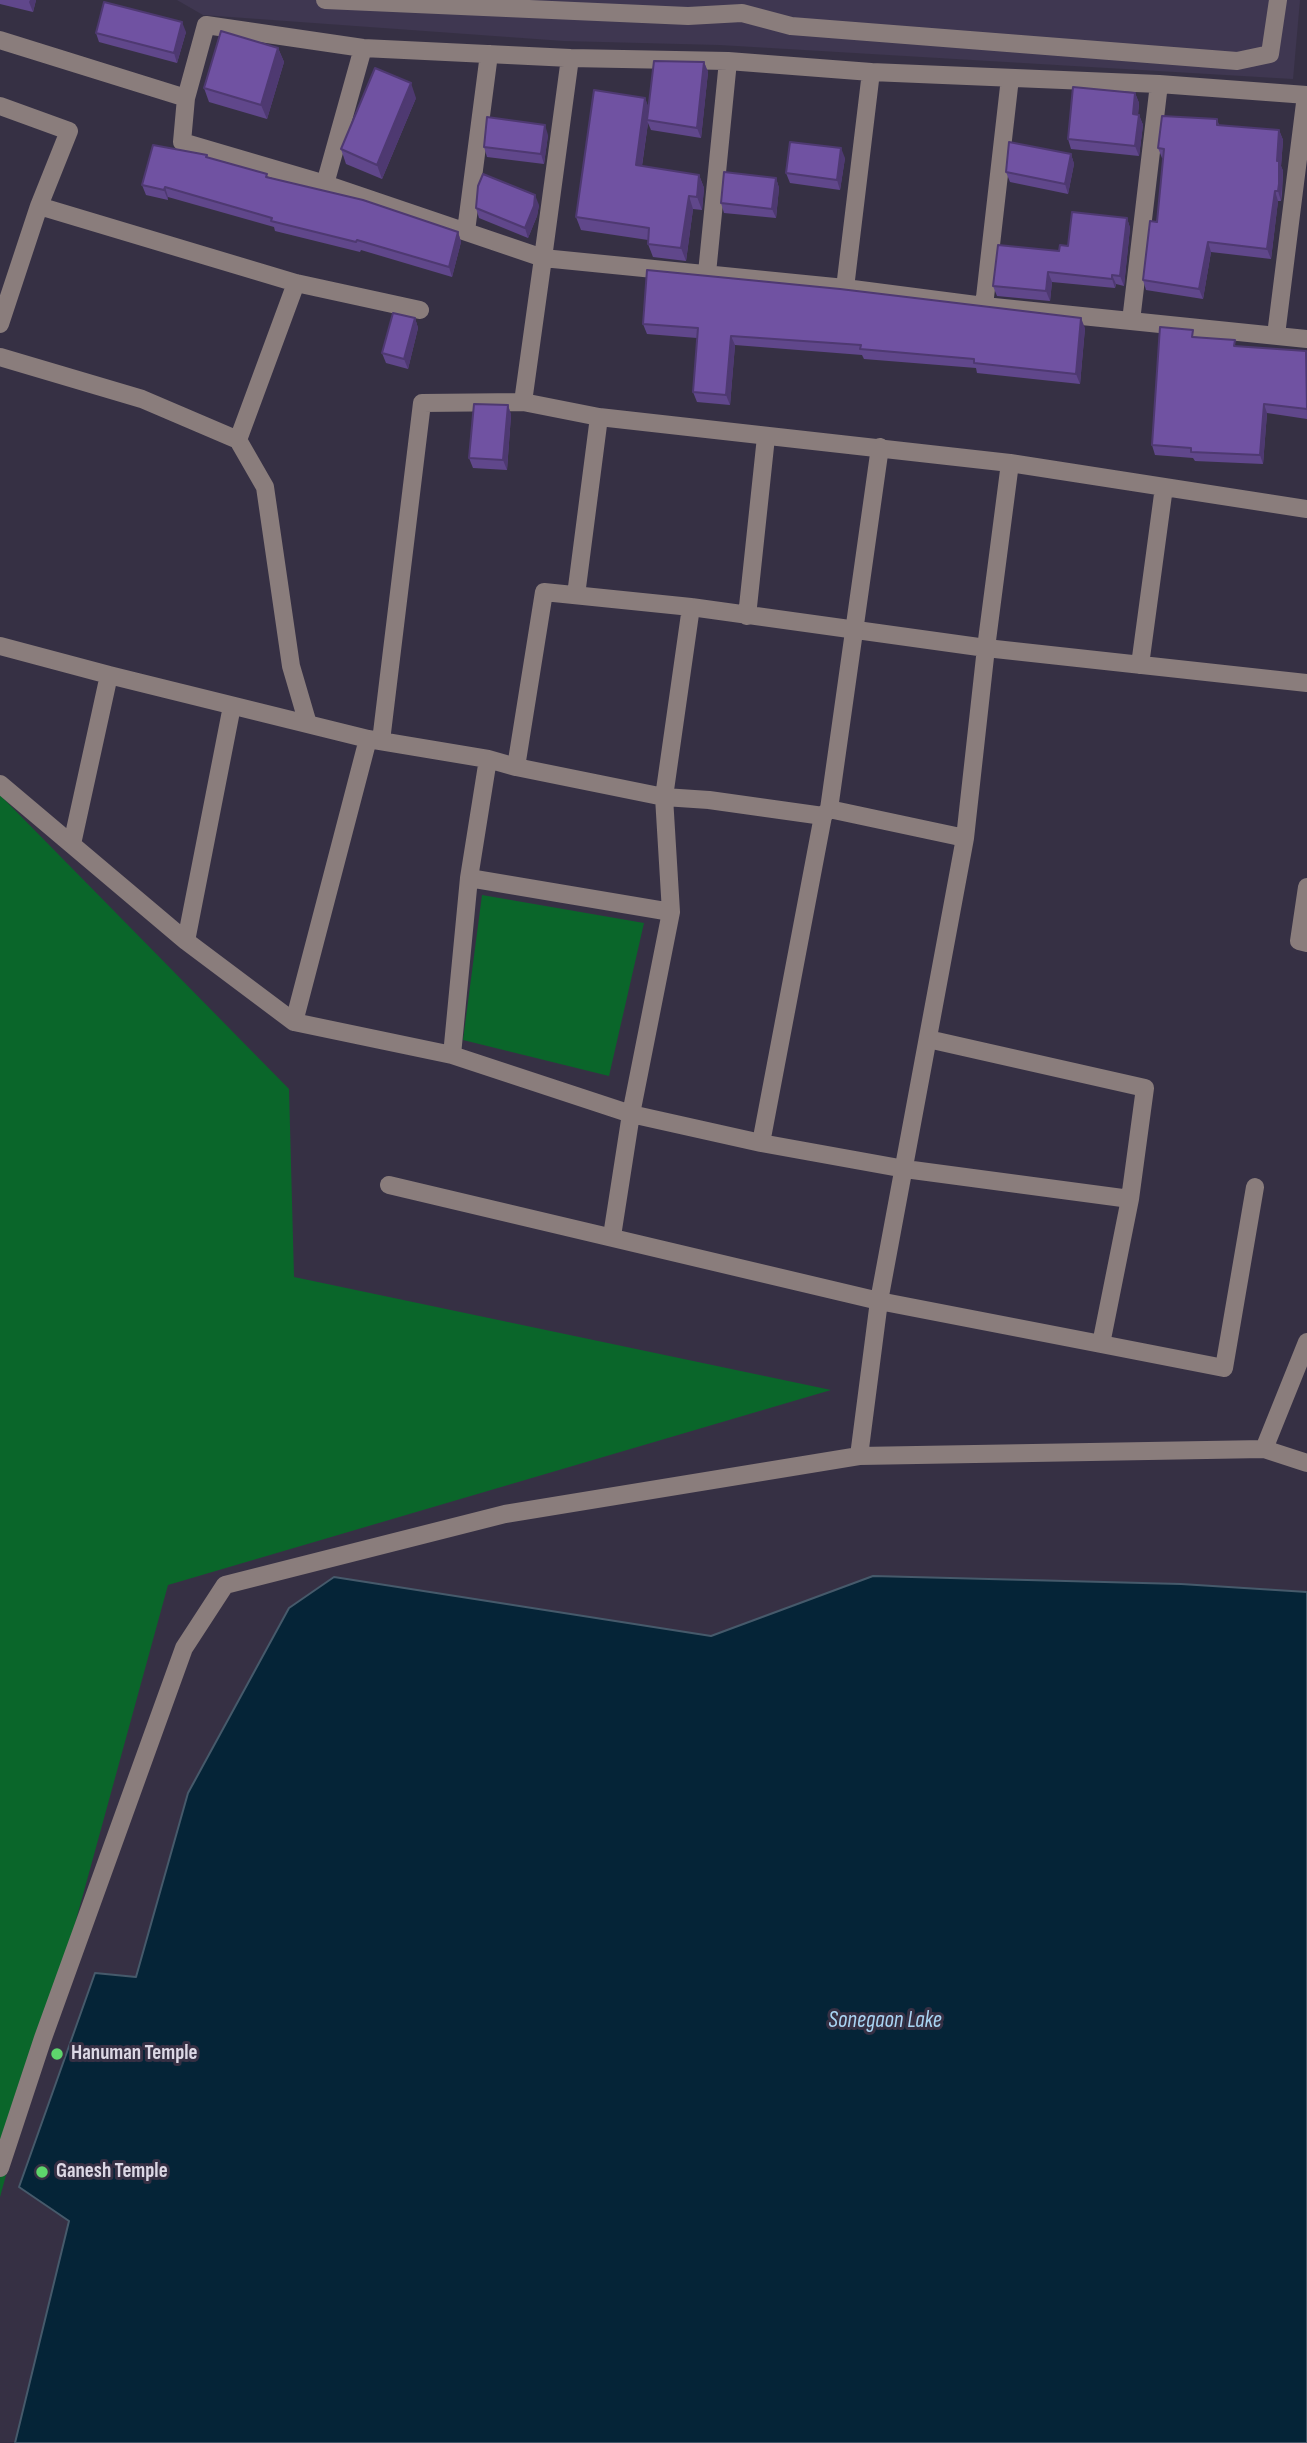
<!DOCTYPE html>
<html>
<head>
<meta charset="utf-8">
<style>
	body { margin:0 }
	canvas { display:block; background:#363044 }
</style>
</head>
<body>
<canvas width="1307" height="2443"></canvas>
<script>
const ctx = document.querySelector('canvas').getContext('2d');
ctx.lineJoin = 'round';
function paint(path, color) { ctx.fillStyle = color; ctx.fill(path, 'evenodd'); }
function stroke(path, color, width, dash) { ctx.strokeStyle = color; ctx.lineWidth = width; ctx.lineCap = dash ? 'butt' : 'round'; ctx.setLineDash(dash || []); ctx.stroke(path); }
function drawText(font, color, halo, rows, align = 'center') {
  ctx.font = font + ' "Sofia Sans Condensed",sans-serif'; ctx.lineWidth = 6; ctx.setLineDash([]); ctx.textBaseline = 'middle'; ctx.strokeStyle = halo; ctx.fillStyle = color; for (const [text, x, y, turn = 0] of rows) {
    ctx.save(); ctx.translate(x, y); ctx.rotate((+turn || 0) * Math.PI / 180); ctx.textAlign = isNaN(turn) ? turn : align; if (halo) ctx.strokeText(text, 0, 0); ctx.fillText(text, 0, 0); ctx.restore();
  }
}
const built = new Path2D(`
	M177,0H1300L1293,79L720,45L564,41L203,15Z`);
const green = new Path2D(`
	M0,795L289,1089L294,1277L831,1390L168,1585L0,2197Z
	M482,895L644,923L609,1076L463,1040Z`);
const water = new Path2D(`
	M873,1576L1181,1584L1307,1592V2443H15L69,2221L19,2187L95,1973L136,1977L188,1793L289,1608L334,1577L711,1636Z`);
const minor = new Path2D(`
	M325,0L688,16L742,13L791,26L1237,61L1270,54L1278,0
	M0,40L186,98L182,142L325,184L543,258L523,402L599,417L1010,463L1307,509
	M570,58L728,61L707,273
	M728,61L871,72L1159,84L1131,321
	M1159,84L1307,95
	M186,98L206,25L363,48L570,58L543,258L845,288L984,306L1307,339
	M0,106L69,131L39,206L296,283L420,310
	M325,184L363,48
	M466,231L489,54
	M845,288L871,72
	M984,306L1010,78
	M0,324L39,206
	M1276,335L1306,95
	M0,357L142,399L238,440L265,487L291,666L308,724
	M238,440L296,283
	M576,595L599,417
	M747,616L766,437
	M0,646L109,675L72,844
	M1140,665L1164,487
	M109,675L368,739L488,759L516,767L664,797L709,800L823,816L829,809L965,838
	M381,741L422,403L523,402
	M516,767L544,592L691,607L986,648L1307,683
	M0,784L186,941L294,1022L452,1055L631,1114L671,912L469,878
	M829,809L880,447
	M1307,887L1299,941L1307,943
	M671,912L664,797L691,607
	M186,941L232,706
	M294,1022L368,739
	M928,1039L1145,1088L1130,1199
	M452,1055L469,878L488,759
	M761,1143L823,816
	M389,1185L879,1301L1101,1344L1130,1199L905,1169L761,1143L631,1114L612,1236
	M1101,1344L1224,1368L1255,1187
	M1264,1449L1307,1342
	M859,1456L1264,1449L1307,1463
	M0,2168L43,2038L184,1648L225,1585L505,1514L859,1456L879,1301L965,838L986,648L1010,463`);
const wall = new Path2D(`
	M0,0H36L33,12L0,4Z
	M186,32L177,63L99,42L96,33Z
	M278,48L284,62L267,119L209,102L204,88Z
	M704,62L708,72L701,138L651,130L648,123L642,166L699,175L704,188L702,210L693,209L686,261L653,257L648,244V240L581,230L576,217L645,98L648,107Z
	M1135,93L1139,103L1138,115H1139L1143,125L1139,156L1071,149L1068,139Z
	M416,98L382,179L346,164L341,149Z
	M1217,119L1219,125L1279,130L1283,140L1281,166L1283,171L1282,194L1281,201H1278L1271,259L1211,252L1203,299L1146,290L1143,280L1157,222L1163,158H1162L1158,148Z
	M548,135L544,164L487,157L484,147Z
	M1071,154L1074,164L1068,194L1010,182L1006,172Z
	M207,155L208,158L268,177L458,232L461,242L452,277L361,250L360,252L275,231L274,227L168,197V200L146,195L142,185Z
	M845,158L840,190L790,183L786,173Z
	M776,178L779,188L776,218L724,213L721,203Z
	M539,205L537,216L528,238L479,218L476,208Z
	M1127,218L1130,228L1124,286L1116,284L1115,288L1052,282L1050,301L997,296L993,286L1068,246Z
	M415,318L418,328L408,369L386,363L382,353Z
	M643,324L1085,328L1080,384L977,373L976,368L864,359L862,355L735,345L730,405L697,402L693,392L697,338L647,334Z
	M1195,337L1237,346L1306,351L1307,419L1267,413L1263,464L1195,461L1193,458L1155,455L1152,445Z
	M508,405L511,415L507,470L473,468L469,458Z`);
const shadedWall = new Path2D(`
	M30,0H36L33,12L29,2Z
	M182,22L186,32L177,63L174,53Z
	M278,48L284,62L267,119L261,105Z
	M704,62L708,72L701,138L697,128Z
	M411,83L416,98L382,179L377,165Z
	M1135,93L1139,103L1137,124L1133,114Z
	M645,98L650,111L647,120L648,123L640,178L636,165Z
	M1139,115L1143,125L1139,156L1135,146Z
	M545,125L548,135L544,164L541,154Z
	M1279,130L1283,140L1281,166L1283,171L1281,201L1278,191L1277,161Z
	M841,148L845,158L840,190L837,180Z
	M1071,154L1074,164L1068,194L1065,184Z
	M699,175L704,188L702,210L697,197Z
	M776,178L779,188L776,218L772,209Z
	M165,187L168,197V200L164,190Z
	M1275,191L1278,201L1271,259L1267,249Z
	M535,195L539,205L537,216L528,238L525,228Z
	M689,196L693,209L686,261L681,248Z
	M1127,218L1130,228L1124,286L1120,276Z
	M458,232L461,242L452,277L449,267Z
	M1208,242L1211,252L1203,299L1199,289Z
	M1048,272L1052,282L1050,301L1046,291Z
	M1112,275L1116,284L1115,288L1112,279Z
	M415,318L418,328L408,369L404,359Z
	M1081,318L1085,328L1080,384L1076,374Z
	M731,336L735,345L730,405L726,395Z
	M1264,404L1267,413L1263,464L1260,455Z
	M508,405L511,415L507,470L503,460Z`);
const building = new Path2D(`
	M104,2L182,22L174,53L96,33Z
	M221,31L278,48L261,105L204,88Z
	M654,61L704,62L697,128L647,120Z
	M375,68L411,83L377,165L341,149Z
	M1073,87L1135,93L1133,114L1139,115L1135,146L1068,139Z
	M594,90L645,98L636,165L699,175L697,197L689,196L681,248L648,244L649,228L576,217Z
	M1162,116L1217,119V125L1279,130L1277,161H1279V184L1278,191H1275L1267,249L1208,242L1199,289L1143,280L1150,221L1157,222L1164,149L1158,148Z
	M487,117L545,125L541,154L484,147Z
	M790,142L841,148L837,180L786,173Z
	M1009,142L1071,154L1065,184L1006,172Z
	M153,145L207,155L206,157L267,174L266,177L363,200L458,232L449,267L357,240L356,242L271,221L272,218L165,187L164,190L142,185Z
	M724,172L776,178L772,209L721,203Z
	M483,174L535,195L534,206L525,228L476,208L478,186Z
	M1072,212L1127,218L1120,276L1112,275V279L1048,272L1046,291L993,286L998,245L1059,251L1060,245L1068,246Z
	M647,270L840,289L1081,318L1076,374L974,363V359L860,349L861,345L731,336L726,395L693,392L698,328L643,324Z
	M393,313L415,318L404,359L382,353Z
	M1160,327L1193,330L1192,337L1235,340L1234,346L1306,351L1307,409L1264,404L1260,455L1191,452V448L1152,445Z
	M474,404L508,405L503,460L469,458Z`);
const markers = [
	[57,2054,7,"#5ed56c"],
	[42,2172,7,"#5ed56c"]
];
const poiNames = [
	["Hanuman Temple",71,2054],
	["Ganesh Temple",56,2172]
];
const waterNames = [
	["Sonegaon Lake",885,2021]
];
paint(built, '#3f3751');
paint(green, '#0a662a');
paint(water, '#052437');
stroke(water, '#465a6b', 2);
stroke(minor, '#8a7d7c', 18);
paint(wall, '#60478b');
paint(shadedWall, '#4e3971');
paint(building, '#7052a2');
stroke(building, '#4e3971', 2);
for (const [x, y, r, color] of markers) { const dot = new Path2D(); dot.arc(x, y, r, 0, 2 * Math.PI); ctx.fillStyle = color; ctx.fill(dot); stroke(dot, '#363044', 2.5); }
drawText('bold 21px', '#dcd8e5', '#363044', poiNames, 'left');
drawText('italic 23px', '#a9d4f3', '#363044', waterNames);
</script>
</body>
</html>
